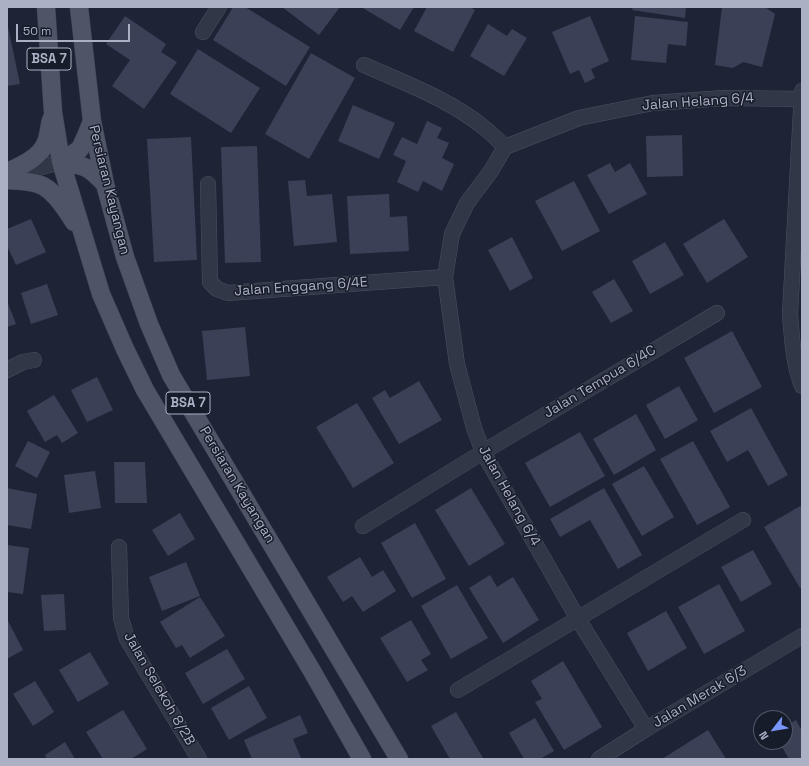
<!DOCTYPE html>
<html>
<head>
<meta charset="utf-8">
<style>
	body { margin:0 }
	#map { position:relative; width:809px; height:766px; overflow:hidden; background:#1e2436; font-family:"Space Grotesk",sans-serif }
	canvas { display:block }
	.frame { position:absolute; inset:0; border:8px solid #abb0c4; pointer-events:none }
	.north { position:absolute; left:753px; top:710px; width:40px; height:40px; box-sizing:border-box; background:#171c2a; border:1px solid #525768; border-radius:50%; rotate:239deg; font-size:11px; font-weight:700; line-height:16px; text-align:center; color:#abb0c4 }
	.north::after { content:''; display:block; margin:auto; width:14px; height:18px; background:#7896fc; clip-path:polygon(50% 0,100% 100%,50% 72%,0 100%) }
	.scale { position:absolute; left:16px; top:24px; width:114px; height:18px; box-sizing:border-box; border:2px solid #abb0c4; border-top:0; padding-left:5px; font-size:12px; line-height:14px; white-space:nowrap; color:#abb0c4; -webkit-text-stroke:3px #171c2a; paint-order:stroke }
</style>
</head>
<body>
<div id="map">
<canvas width="809" height="766"></canvas>
<div class="frame"></div>
<div class="north">N</div>
<div class="scale">50 m</div>
</div>
<script>
const ctx = document.querySelector('canvas').getContext('2d');
ctx.lineJoin = 'round';
function paint(path, color) { ctx.fillStyle = color; ctx.fill(path, 'evenodd'); }
function stroke(path, color, width, dash) { ctx.strokeStyle = color; ctx.lineWidth = width; ctx.lineCap = dash ? 'butt' : 'round'; ctx.setLineDash(dash || []); ctx.stroke(path); }
function drawText(font, color, halo, rows, align = 'center') {
  ctx.font = font + ' "Space Grotesk",sans-serif'; ctx.lineWidth = 3; ctx.setLineDash([]); ctx.textBaseline = 'middle'; ctx.strokeStyle = halo; ctx.fillStyle = color; for (const [text, x, y, turn = 0] of rows) {
    ctx.save(); ctx.translate(x, y); ctx.rotate((+turn || 0) * Math.PI / 180); ctx.textAlign = isNaN(turn) ? turn : align; if (halo) ctx.strokeText(text, 0, 0); ctx.fillText(text, 0, 0); ctx.restore();
  }
}
const building = new Path2D(`
	M233,7H245L310,47L286,86L213,40Z
	M282,7H340L319,35Z
	M361,7H414L400,30Z
	M427,7H470L475,10L453,52L414,31Z
	M633,7H686L685,18L632,10Z
	M722,7H765L775,14L762,67L743,62L733,68L715,65Z
	M125,16L166,44L161,52L177,62L144,109L112,86L130,60L106,44Z
	M590,16L609,61L591,69L595,78L585,83L579,70L570,74L552,32Z
	M635,16L688,22L686,46L668,44L666,63L631,60Z
	M7,22L20,84L7,86Z
	M488,24L507,36L512,29L527,38L504,76L470,56Z
	M198,49L260,88L231,133L170,94Z
	M311,53L355,78L309,159L265,134Z
	M353,105L395,123L379,159L338,141Z
	M427,121L442,128L437,138L449,143L442,158L454,164L442,191L423,181L418,192L397,182L406,161L393,155L402,137L417,144Z
	M682,135L683,176L647,177L646,136Z
	M191,137L197,260L154,262L147,139Z
	M257,146L261,262L225,263L221,147Z
	M610,163L615,172L630,163L647,194L609,214L587,175Z
	M305,180L307,196L332,194L337,242L294,246L288,181Z
	M574,181L600,231L562,251L535,201Z
	M389,194L390,217L407,216L409,251L350,254L347,196Z
	M31,219L46,252L16,265L7,246V229Z
	M724,219L748,257L707,283L683,244Z
	M512,237L533,278L510,291L488,250Z
	M665,242L684,275L650,294L632,261Z
	M614,279L633,311L611,323L592,292Z
	M47,284L58,315L31,324L21,293Z
	M7,301L16,324L7,327Z
	M245,327L250,376L207,380L202,331Z
	M732,331L762,387L714,413L684,358Z
	M97,377L113,410L87,422L71,390Z
	M419,381L442,420L399,444L372,398L385,390L390,398Z
	M679,386L698,420L665,439L646,405Z
	M54,395L78,433L62,443L57,435L45,442L27,411Z
	M357,403L394,463L353,488L316,427Z
	M751,408L788,475L768,486L748,450L727,462L710,431Z
	M636,414L656,450L614,475L593,439Z
	M580,432L605,476L550,507L525,463Z
	M28,441L50,452L37,478L15,466Z
	M693,441L730,507L697,525L660,459Z
	M114,462H145L147,503H115Z
	M644,466L674,517L642,536L612,484Z
	M95,471L101,508L69,513L64,475Z
	M7,488L37,494L31,529L7,525Z
	M471,488L505,544L469,566L435,510Z
	M604,488L642,555L618,569L590,520L560,537L550,519Z
	M802,505V587L800,588L764,527Z
	M180,513L195,539L168,556L152,530Z
	M415,523L446,579L412,598L381,543Z
	M7,545L29,548L23,594L7,592Z
	M753,550L772,584L741,602L721,567Z
	M360,557L372,577L383,570L396,591L363,612L352,596L343,602L327,577Z
	M186,562L200,596L162,611L149,577Z
	M490,575L497,587L513,577L539,620L503,643L469,588Z
	M719,584L745,631L704,654L678,607Z
	M457,585L488,638L451,659L421,606Z
	M64,594L66,630L44,631L41,595Z
	M200,597L225,636L190,658L182,645L176,648L160,622Z
	M666,611L687,648L648,671L627,633Z
	M7,619L23,650L7,659Z
	M411,620L431,654L421,660L428,670L407,682L380,638Z
	M227,649L245,679L203,704L185,673Z
	M90,652L109,684L78,702L59,670Z
	M563,661L602,727L564,750L535,702L542,699L531,681Z
	M35,681L54,712L33,726L13,694Z
	M249,686L267,718L229,740L211,708Z
	M123,710L147,749L131,759H103L86,732Z
	M456,712L483,758L481,759H450L431,726Z
	M300,715L308,733L293,739L301,758L299,759H252L244,740Z
	M535,718L554,751L540,759H524L509,733Z
	M796,720L802,731V759H789L779,742H785V727Z
	M708,730L726,759H662Z
	M65,742L75,759H47L45,755Z`);
const minor = new Path2D(`
	M203,32L219,7
	M364,65C405,83 453,101 487,130C493,135 499,141 505,147
	M802,91L790,314C792,338 793,363 802,386
	M14,174L61,162
	M208,184L210,282L217,289L228,293L445,277
	M7,370L23,362L34,360
	M363,526L483,452L717,313
	M119,547L121,618L127,639L199,759
	M458,690L743,520
	M646,729L578,619L483,452L474,428L457,364L445,277L452,234L467,203L491,171L505,147L579,118L653,103L724,98L801,99
	M599,759L646,729L802,636`);
const major = new Path2D(`
	M46,7L53,112L61,162L101,294L125,349L145,390L312,671L362,759
	M79,7L92,121L105,184L125,257L149,324L171,375L399,759
	M61,162L80,149L86,136L92,121
	M61,162C86,166 88,166 105,184
	M7,172C21,166 41,157 46,142C49,135 49,127 51,120
	M7,180C17,181 28,181 38,184C53,188 66,209 74,222`);
const shields = [
	[49,59,44],
	[188,403,44]
];
const shieldNames = [
	["BSA 7",49,59],
	["BSA 7",188,403]
];
const streetNames = [
	["Jalan Helang 6/4",698,102,-4],
	["Persiaran Kayangan",109,190,76],
	["Jalan Enggang 6/4E",301,287,-4],
	["Jalan Tempua 6/4C",600,382,-31],
	["Persiaran Kayangan",237,485,59],
	["Jalan Helang 6/4",509,496,61],
	["Jalan Selekoh 8/2B",159,689,60],
	["Jalan Merak 6/3",700,697,-31]
];
paint(building, '#3a4157');
stroke(minor, '#4c5162', 16);
stroke(major, '#3b4050', 19);
stroke(minor, '#313746', 15);
stroke(major, '#4f5567', 18);
for (const [x, y, w] of shields) { const box = new Path2D(); box.roundRect(x - w / 2, y - 11, w, 22, 3); ctx.fillStyle = '#171c2a'; ctx.fill(box); stroke(box, '#abb0c4', 1); }
drawText('bold 13px', '#abb0c4', null, shieldNames);
drawText('14px', '#abb0c4', '#171c2a', streetNames);
</script>
</body>
</html>
